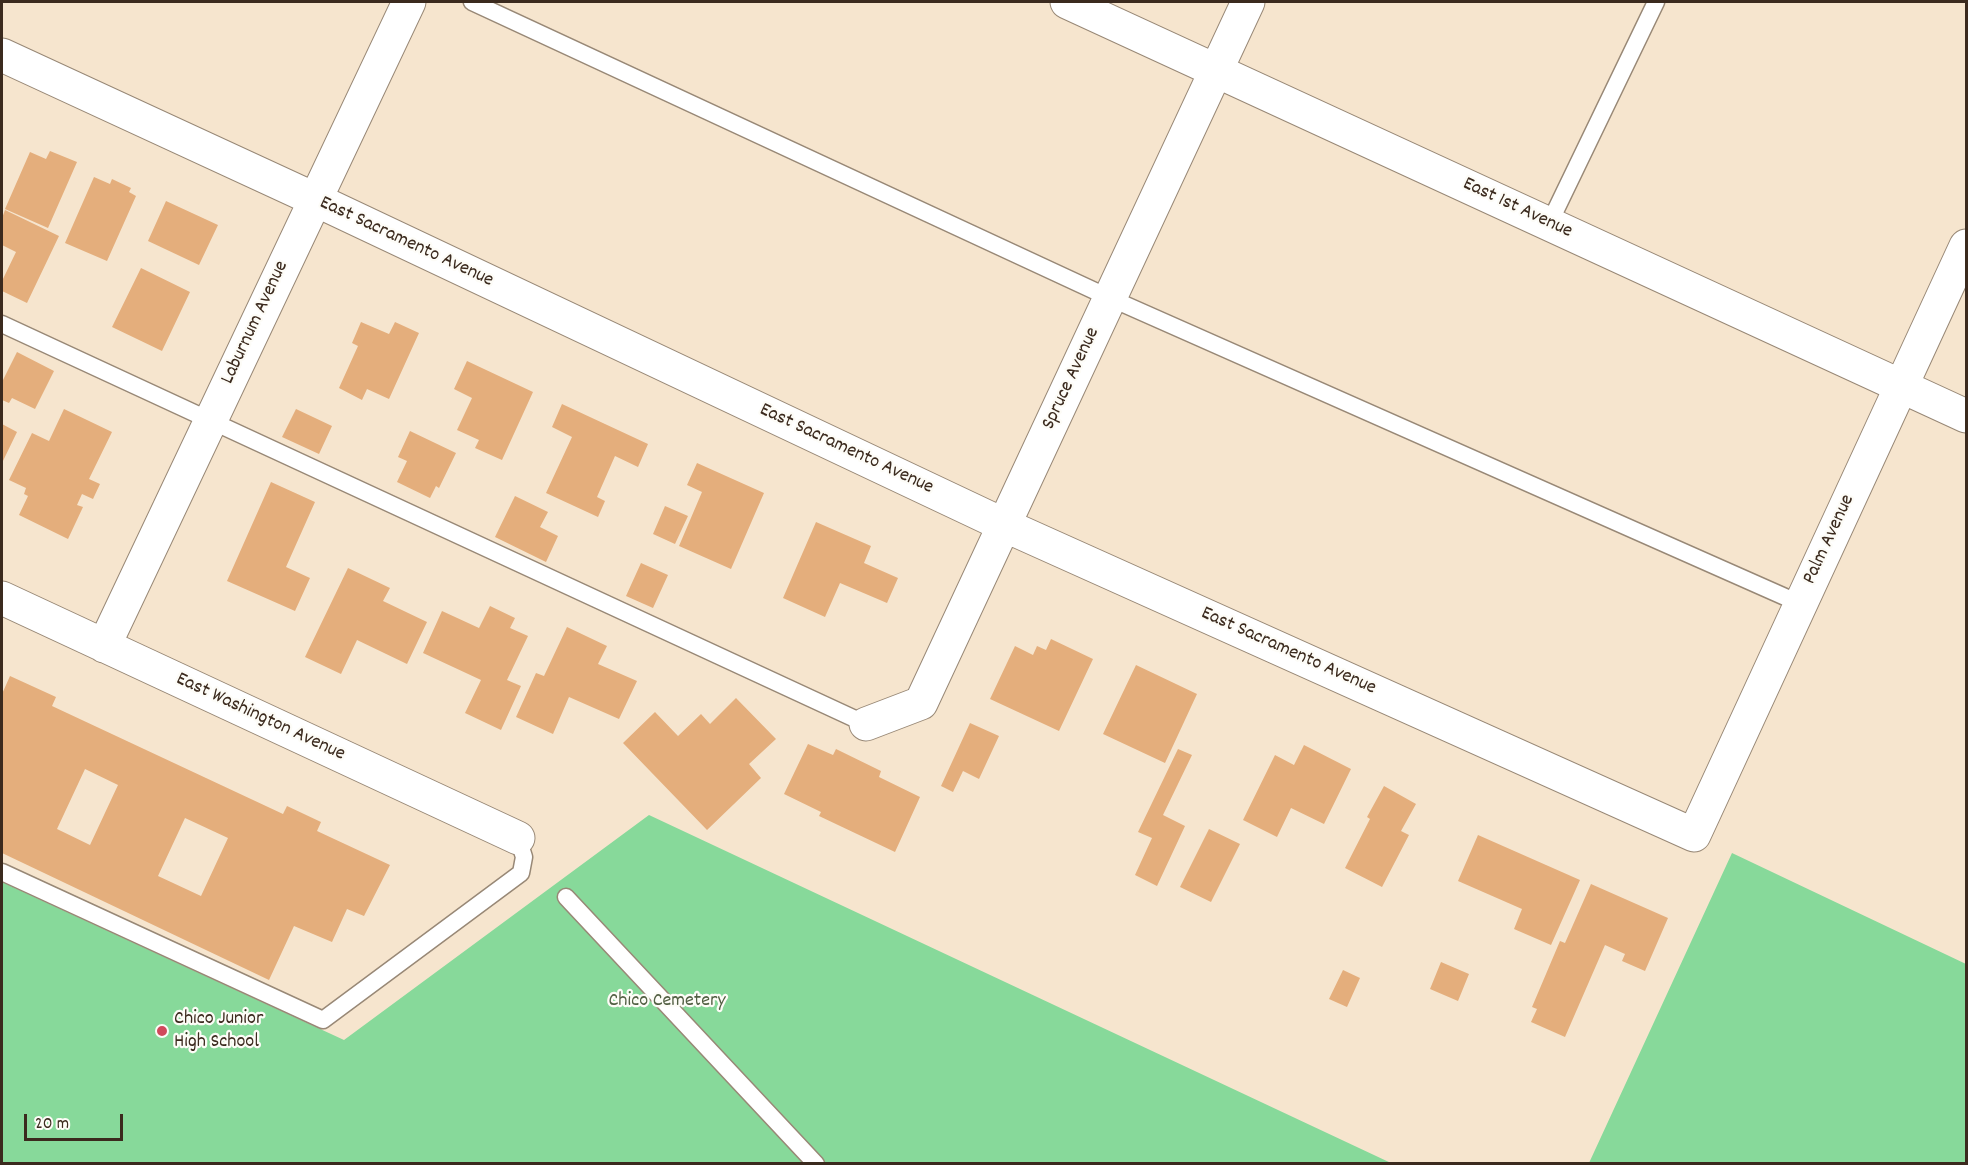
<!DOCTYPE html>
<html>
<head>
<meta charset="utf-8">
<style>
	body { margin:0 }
	#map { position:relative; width:1968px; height:1165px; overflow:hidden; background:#f6e5ce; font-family:Dekko,sans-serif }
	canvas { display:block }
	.frame { position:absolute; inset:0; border:3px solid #3b2a1e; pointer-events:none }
	.scale { position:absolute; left:24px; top:1114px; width:99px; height:27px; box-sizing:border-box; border:3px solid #3b2a1e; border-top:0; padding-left:8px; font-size:18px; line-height:21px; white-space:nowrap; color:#3b2a1e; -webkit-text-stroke:4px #fdfcf7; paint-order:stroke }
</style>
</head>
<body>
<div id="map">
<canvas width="1968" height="1165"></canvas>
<div class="frame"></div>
<div class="scale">20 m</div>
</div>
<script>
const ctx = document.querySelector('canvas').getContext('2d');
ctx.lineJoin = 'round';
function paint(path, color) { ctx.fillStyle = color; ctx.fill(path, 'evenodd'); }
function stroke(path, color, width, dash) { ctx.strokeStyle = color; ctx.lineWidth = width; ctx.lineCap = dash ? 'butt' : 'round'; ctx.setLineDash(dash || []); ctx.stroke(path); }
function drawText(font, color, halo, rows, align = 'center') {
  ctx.font = font + ' Dekko,sans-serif'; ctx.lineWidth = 4.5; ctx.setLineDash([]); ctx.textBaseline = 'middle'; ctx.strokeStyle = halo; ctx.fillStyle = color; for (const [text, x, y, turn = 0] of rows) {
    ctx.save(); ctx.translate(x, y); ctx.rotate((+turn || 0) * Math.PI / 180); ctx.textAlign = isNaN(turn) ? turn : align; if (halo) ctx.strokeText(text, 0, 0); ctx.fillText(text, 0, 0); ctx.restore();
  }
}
const green = new Path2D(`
	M649,815L1391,1163L2,1164V882L344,1040Z
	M1732,853L1966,964V1163H1589Z`);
const building = new Path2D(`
	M50,151L77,162L48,228L5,209L30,152L46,159Z
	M94,177L110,184L112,179L131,188L129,192L136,196L107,261L65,243Z
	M166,201L218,225L199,265L148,241Z
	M5,210L59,236L27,303L2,291V281L16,252L2,245V218Z
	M141,268L190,292L162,351L112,327Z
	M361,322L389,334L395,322L419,333L389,399L367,389L362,400L339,388L358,346L352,343Z
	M17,352L54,371L35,409L12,398L9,403L2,400V382Z
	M467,361L533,392L502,460L475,448L479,440L457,430L472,398L454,389Z
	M562,404L648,444L638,467L615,456L597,497L605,501L598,517L546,493L572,437L552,427Z
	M64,409L112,432L89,479L100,484L93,499L82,494L77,505L83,507L68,539L19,515L28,496L24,494L26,488L9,480L32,433L49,441Z
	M296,409L332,426L319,454L282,437Z
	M2,424L17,432L2,463Z
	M410,431L456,453L439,488L436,486L430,498L397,482L407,461L398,457Z
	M697,463L764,493L731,569L679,546L702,492L687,485Z
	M271,482L315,502L286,567L310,578L295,611L227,581Z
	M515,496L548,512L540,527L558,536L546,562L495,537Z
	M665,506L688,516L675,544L653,534Z
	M816,522L871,546L864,563L898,578L887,603L840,583L825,617L783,598Z
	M641,563L668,575L653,608L626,596Z
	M348,568L390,588L383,601L427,622L407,664L357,640L341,674L305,657Z
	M490,606L515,618L510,628L528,636L507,680L521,686L501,730L465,713L481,680L423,653L442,611L479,628Z
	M567,627L607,646L598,664L637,681L619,719L569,697L553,734L516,717L536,673L544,676Z
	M1051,639L1093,659L1059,731L990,699L1015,646L1033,655L1037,646L1046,650Z
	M1136,665L1197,694L1165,763L1103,734Z
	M10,676L56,697L52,706L283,814L287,806L321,822L317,831L390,865L364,916L347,909L332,942L294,926L269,980L2,853V694ZM85,769L118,785L90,845L57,829ZM185,818L228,838L201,896L158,876Z
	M736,698L776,739L749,764L761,778L707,830L623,743L655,712L678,736L701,714L710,724Z
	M970,723L999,736L979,779L963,771L953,792L941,786Z
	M808,744L833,755L836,749L881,771L879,777L920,797L895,852L819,816L821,812L784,794Z
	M1304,745L1351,769L1324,824L1291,808L1277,837L1243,820L1275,755L1294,765Z
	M1178,749L1192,755L1163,815L1185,826L1157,886L1135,875L1152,838L1138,832Z
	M1384,786L1416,804L1401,831L1409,835L1382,887L1345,868L1370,819L1367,817Z
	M1209,829L1240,844L1211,902L1180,887Z
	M1478,835L1580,880L1551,945L1514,929L1522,909L1458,881Z
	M1591,884L1668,918L1645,971L1622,961L1625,954L1605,945L1565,1037L1531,1022L1537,1009L1532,1007L1560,941L1565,943Z
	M1441,962L1469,974L1458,1001L1430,989Z
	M1343,970L1360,978L1347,1007L1329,999Z`);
const service = new Path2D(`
	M472,2L1110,298L1801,604
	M1549,224L1656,2
	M2,324L866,724
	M2,872L323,1020L521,873L524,857L518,838
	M566,897L816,1164`);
const minor = new Path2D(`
	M2,55L314,199L1004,525L1694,835L1966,246
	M2,598L518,838
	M104,646L409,2
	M866,724L921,703L1248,2`);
const tertiary = new Path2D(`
	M1067,2L1966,416`);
const markers = [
	[162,1031,6,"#d1495b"]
];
const streetNames = [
	["East 1st Avenue",1517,209,25],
	["East Sacramento Avenue",406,243,25],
	["Laburnum Avenue",256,323,-65],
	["Spruce Avenue",1072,379,-65],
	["East Sacramento Avenue",846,450,25],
	["Palm Avenue",1830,540,-65],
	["East Sacramento Avenue",1288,652,24],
	["East Washington Avenue",260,718,25]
];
const parkNames = [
	["Chico Cemetery",667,1002]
];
const poiNames = [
	["Chico Junior",174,1020],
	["High School",174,1043]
];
paint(green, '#87d99a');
paint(building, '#e4ae7c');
stroke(service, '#988876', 19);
stroke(minor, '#988876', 35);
stroke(tertiary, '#988876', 35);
stroke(service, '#fff', 16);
stroke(minor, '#fff', 33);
stroke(tertiary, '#fff', 33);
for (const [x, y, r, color] of markers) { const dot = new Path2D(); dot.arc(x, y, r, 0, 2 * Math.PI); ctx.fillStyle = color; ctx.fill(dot); stroke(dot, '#fdfcf7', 2); }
drawText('20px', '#3b2a1e', '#fdfcf7', streetNames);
drawText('20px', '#525f43', '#fdfcf7', parkNames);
drawText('20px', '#3b2a1e', '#fdfcf7', poiNames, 'left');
</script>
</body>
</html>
